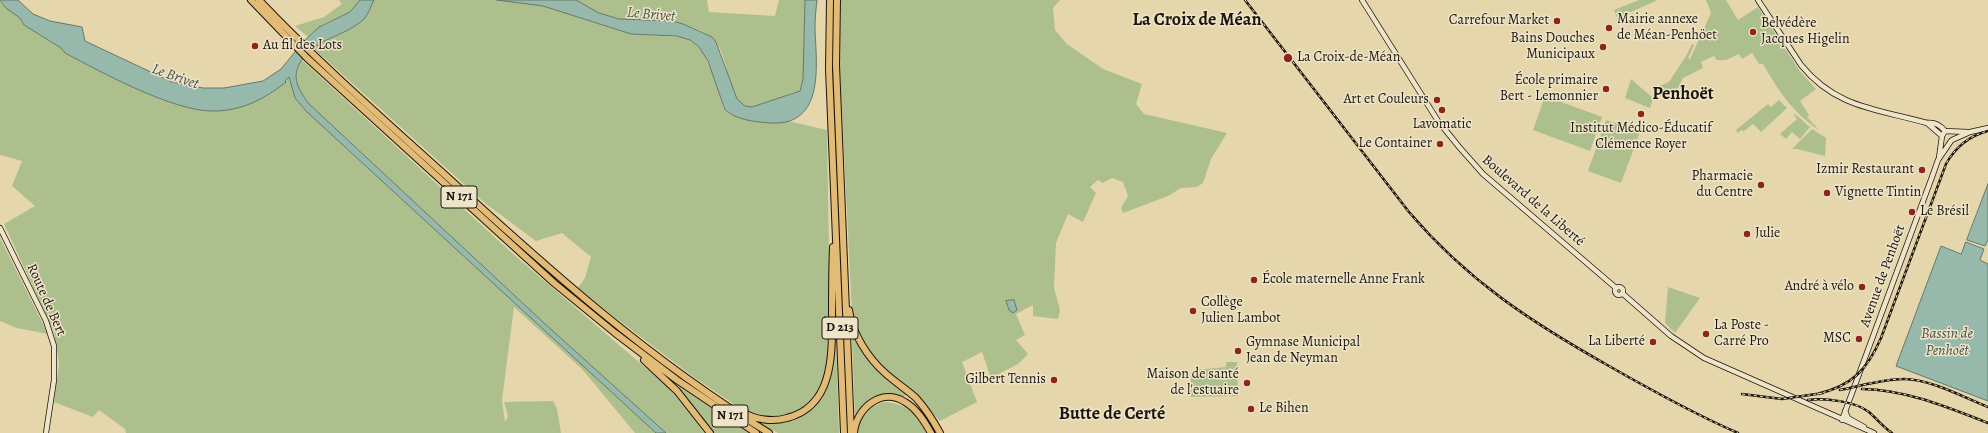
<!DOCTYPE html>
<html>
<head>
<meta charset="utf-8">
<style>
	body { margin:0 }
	canvas { display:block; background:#e5d6ac }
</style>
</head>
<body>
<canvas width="1988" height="433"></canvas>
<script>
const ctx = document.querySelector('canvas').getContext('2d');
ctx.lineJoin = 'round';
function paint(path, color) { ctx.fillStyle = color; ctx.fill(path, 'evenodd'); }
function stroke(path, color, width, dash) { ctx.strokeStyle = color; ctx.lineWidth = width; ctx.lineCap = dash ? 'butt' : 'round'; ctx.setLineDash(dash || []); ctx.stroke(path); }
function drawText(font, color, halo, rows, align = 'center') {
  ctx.font = font + ' Alegreya,serif'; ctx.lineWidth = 3; ctx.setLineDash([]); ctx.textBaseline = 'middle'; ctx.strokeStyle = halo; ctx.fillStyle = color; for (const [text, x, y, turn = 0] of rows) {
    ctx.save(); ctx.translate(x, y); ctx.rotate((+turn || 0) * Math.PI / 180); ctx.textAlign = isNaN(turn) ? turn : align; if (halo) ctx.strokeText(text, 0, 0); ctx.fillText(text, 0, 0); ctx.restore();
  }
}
const green = new Path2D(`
	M339,0H360L350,12L323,24L308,37L295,26L324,17L342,4Z
	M374,0H504L543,6L631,34L682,37L693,42L702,51L713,73L724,110L729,114L744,119L778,123L788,121L827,130L830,316L835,315L839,433H778L758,422L754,414L735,405L695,378L617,319L578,288L585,278L591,257L562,233L536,241L486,204L312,47C340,34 360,29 374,0Z
	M576,0H707L709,12L775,16L779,0H805L803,79L800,91C785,93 758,111 746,106C725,98 730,50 711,37C680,16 654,24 621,19C604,17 590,8 576,0Z
	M841,0H1060L1053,8L1055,30L1067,44L1103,69L1142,84L1136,104L1144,114L1227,133L1211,159L1203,183L1197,187L1181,188L1168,196L1123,213L1121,208L1128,196L1123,182L1112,178L1103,183L1098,180L1090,187L1096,193L1083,222L1068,214L1056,243L1054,288L1060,310L1058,319L1033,316V305L1016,314L1025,335L1016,340L1028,354L1018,364L991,378L982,352L962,362L977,402L940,421L910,390L904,397C881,391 868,397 855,415L852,340L855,336L852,313L839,55Z
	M1639,0H1655L1656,1L1619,17L1617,14L1622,22L1619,23L1614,10Z
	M1706,0H1726L1738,20L1758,7L1799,70L1816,89L1800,101L1809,115L1807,117L1819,130C1793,113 1778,90 1763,64H1759L1752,53L1742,59L1739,54L1726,60H1717L1714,56L1701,62L1703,68L1683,78L1672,101L1657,89V87L1669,82L1686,56L1692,44L1694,45L1688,58L1690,59L1711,13Z
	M0,2L20,18L24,25L61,48L65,53C103,73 173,111 216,111C229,111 266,98 276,90C281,86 285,81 289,76L295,98L307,112L656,433H635L582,369L514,307L502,400L505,422L508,416L504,402L553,401L557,409L561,433H502L503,431L502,433H126L125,429L99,410L93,417L54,402L59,363L54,332L4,224L35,206L12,186L22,161L0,155Z
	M302,60L513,254L669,388C681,404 693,417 704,433H666L544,323L308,103C297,86 292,78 302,60Z
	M1631,79L1653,98L1650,108L1625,98Z
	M1545,96L1602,117L1590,151L1533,130Z
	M1779,100L1787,108L1761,132L1753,124L1744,131L1741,130L1738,133L1736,130L1768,104L1771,107Z
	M1795,114L1810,127L1800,139L1792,132L1786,139L1780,134L1797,119L1794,115Z
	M1606,120L1640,132L1621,183L1588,171Z
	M1812,129L1826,138L1825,156L1797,149H1792Z
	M0,238L48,334L17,328L0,321Z
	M1668,287L1700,298L1675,333L1665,323Z
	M1226,362H1237L1238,396L1191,397V374L1195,370L1226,367Z
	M677,384L749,433H713Z
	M886,402C906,404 918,414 926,433H858C859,416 869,405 886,402Z`);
const water = new Path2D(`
	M0,0H18L33,14L50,21L82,27L85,41L172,82L203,88H224L263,81L281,69L304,41L319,27L350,12L360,0H374C371,6 369,13 364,19C345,37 315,38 301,61C291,78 298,88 308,103L544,323L666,433H656L307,112L295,98L289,77L285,81L286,82C265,99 241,111 214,111C174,112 101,72 65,53L61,48L24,25L20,18L6,8Z
	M497,0H576L599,13L619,19L673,21L683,24L712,37L716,42L737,99L745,106L752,107L800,91L803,79L805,0H817C816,9 815,18 815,28C816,63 826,126 771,123C755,122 737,120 725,110L708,61L699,47L690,40L677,36L631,34L543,6Z
	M1988,184V240L1985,246L1967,240Z
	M1966,242L1984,249L1980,260L1988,264V401L1896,366L1941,246L1961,254Z
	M1014,300L1017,310L1013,313L1009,310L1006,301Z`);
const secondary = new Path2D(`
	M1362,0L1438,121L1460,148L1483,174L1616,288
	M1758,0L1801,65C1837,109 1878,109 1927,123C1935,122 1940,125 1945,131
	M1927,123L1942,136
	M1945,131L1968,132
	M1952,140L1970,132L1988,128
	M1939,158L1942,136L1945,131
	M0,228L46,321L54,346V380L46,433
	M1615 291a4 4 0 1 1 8 0a4 4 0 1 1-8 0Z
	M1622,293L1671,336L1704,358L1874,433
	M1845,411L1848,418L1864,427
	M1842,420L1932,177L1938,160L1951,141`);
const highway = new Path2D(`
	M251,0L307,58L554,283L615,333L677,380L756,433
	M259,0C317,61 381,117 443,173C547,268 648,359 769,433
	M830,0L829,69L844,433
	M837,0L836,65L851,433
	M849,310C852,333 868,358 885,373C895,382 906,389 916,398C926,409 933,420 940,433
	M644,360L677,391L710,433
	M743,412C755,420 773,422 787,418C834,406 832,354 832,315C832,293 832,270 833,247
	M854,433C856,408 882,387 905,402C917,409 924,421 931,433`);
const rail = new Path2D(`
	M1245,0L1409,212C1468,281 1531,322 1609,366C1651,390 1694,414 1738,433
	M1862,389C1907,390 1947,407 1988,423
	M1840,390C1861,386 1882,379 1904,379C1930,379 1963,397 1988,407
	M1742,394L1782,399L1823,393
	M1817,394C1852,386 1867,370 1881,338L1946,164C1956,146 1969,136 1988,131
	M1808,400C1825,398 1855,401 1869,412C1877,419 1883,427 1892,433`);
const markers = [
	[1557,21,4,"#8f2418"],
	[1609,28,4,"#8f2418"],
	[1753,32,4,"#8f2418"],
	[255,46,4,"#8f2418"],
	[1603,47,4,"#8f2418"],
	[1288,58,5,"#8f2418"],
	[1606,89,4,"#8f2418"],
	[1437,100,4,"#8f2418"],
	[1442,110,4,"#8f2418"],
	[1641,114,4,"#8f2418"],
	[1440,144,4,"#8f2418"],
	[1922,170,4,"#8f2418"],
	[1761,185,4,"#8f2418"],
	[1827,193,4,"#8f2418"],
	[1912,212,4,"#8f2418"],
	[1747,234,4,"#8f2418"],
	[1254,280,4,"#8f2418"],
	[1862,287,4,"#8f2418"],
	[1193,311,4,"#8f2418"],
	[1706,334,4,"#8f2418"],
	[1859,339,4,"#8f2418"],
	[1653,342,4,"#8f2418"],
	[1238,351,4,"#8f2418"],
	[1054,380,4,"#8f2418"],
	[1247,383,4,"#8f2418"],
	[1251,409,4,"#8f2418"]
];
const shields = [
	[459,197,36],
	[840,328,36],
	[730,416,36]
];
const shieldNames = [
	["N 171",459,197],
	["D 213",840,328],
	["N 171",730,416]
];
const poiNames = [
	["Mairie annexe",1617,20],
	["de Méan-Penhöet",1617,36],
	["Carrefour Market",1549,21,"right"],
	["Belvédère",1761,24],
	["Jacques Higelin",1761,40],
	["Bains Douches",1595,39,"right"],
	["Municipaux",1595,55,"right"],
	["Au fil des Lots",263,46],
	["La Croix-de-Méan",1297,58],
	["École primaire",1598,81,"right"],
	["Bert - Lemonnier",1598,97,"right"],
	["Art et Couleurs",1429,100,"right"],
	["Lavomatic",1442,125,"center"],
	["Institut Médico-Éducatif",1641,129,"center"],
	["Clémence Royer",1641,145,"center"],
	["Le Container",1432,144,"right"],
	["Izmir Restaurant",1914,170,"right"],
	["Pharmacie",1753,177,"right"],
	["du Centre",1753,193,"right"],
	["Vignette Tintin",1835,193],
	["Le Brésil",1920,212],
	["Julie",1755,234],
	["École maternelle Anne Frank",1262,280],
	["André à vélo",1854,287,"right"],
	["Collège",1201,303],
	["Julien Lambot",1201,319],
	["La Poste -",1714,326],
	["Carré Pro",1714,342],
	["MSC",1851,339,"right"],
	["La Liberté",1645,342,"right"],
	["Gymnase Municipal",1246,343],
	["Jean de Neyman",1246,359],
	["Maison de santé",1239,375,"right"],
	["de l'estuaire",1239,391,"right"],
	["Gilbert Tennis",1046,380,"right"],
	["Le Bihen",1259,409]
];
const streetNames = [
	["Boulevard de la Liberté",1533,201,41],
	["Avenue de Penhoët",1883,276,-70],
	["Route de Bert",46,300,66]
];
const waterNames = [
	["Le Brivet",651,15,5],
	["Le Brivet",175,77,20],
	["Bassin de",1947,334],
	["Penhoët",1947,351]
];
const districtNames = [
	["La Croix de Méan",1197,21],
	["Penhoët",1683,95],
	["Butte de Certé",1112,415]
];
paint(green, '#aebf8e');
paint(water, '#96b9ac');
stroke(water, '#66786c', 1);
stroke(secondary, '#1e160d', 6);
stroke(highway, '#1e160d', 8);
stroke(secondary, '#eee4c9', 4.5);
stroke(highway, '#e2bb76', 6);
stroke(rail, '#1e160d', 2.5);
stroke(rail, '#eee4c9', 1, [3]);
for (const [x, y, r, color] of markers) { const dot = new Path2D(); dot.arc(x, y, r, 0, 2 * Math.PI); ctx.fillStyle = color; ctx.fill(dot); stroke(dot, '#eee4c9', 1.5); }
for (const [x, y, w] of shields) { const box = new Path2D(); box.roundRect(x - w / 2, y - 11, w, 22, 3); ctx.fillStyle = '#eee4c9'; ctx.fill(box); stroke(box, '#1e160d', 1); }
drawText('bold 13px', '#1e160d', null, shieldNames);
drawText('14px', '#1e160d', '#eee4c9', poiNames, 'left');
drawText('14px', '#1e160d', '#eee4c9', streetNames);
drawText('italic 15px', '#484f45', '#eee4c9', waterNames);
drawText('bold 18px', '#1e160d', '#eee4c9', districtNames);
</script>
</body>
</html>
